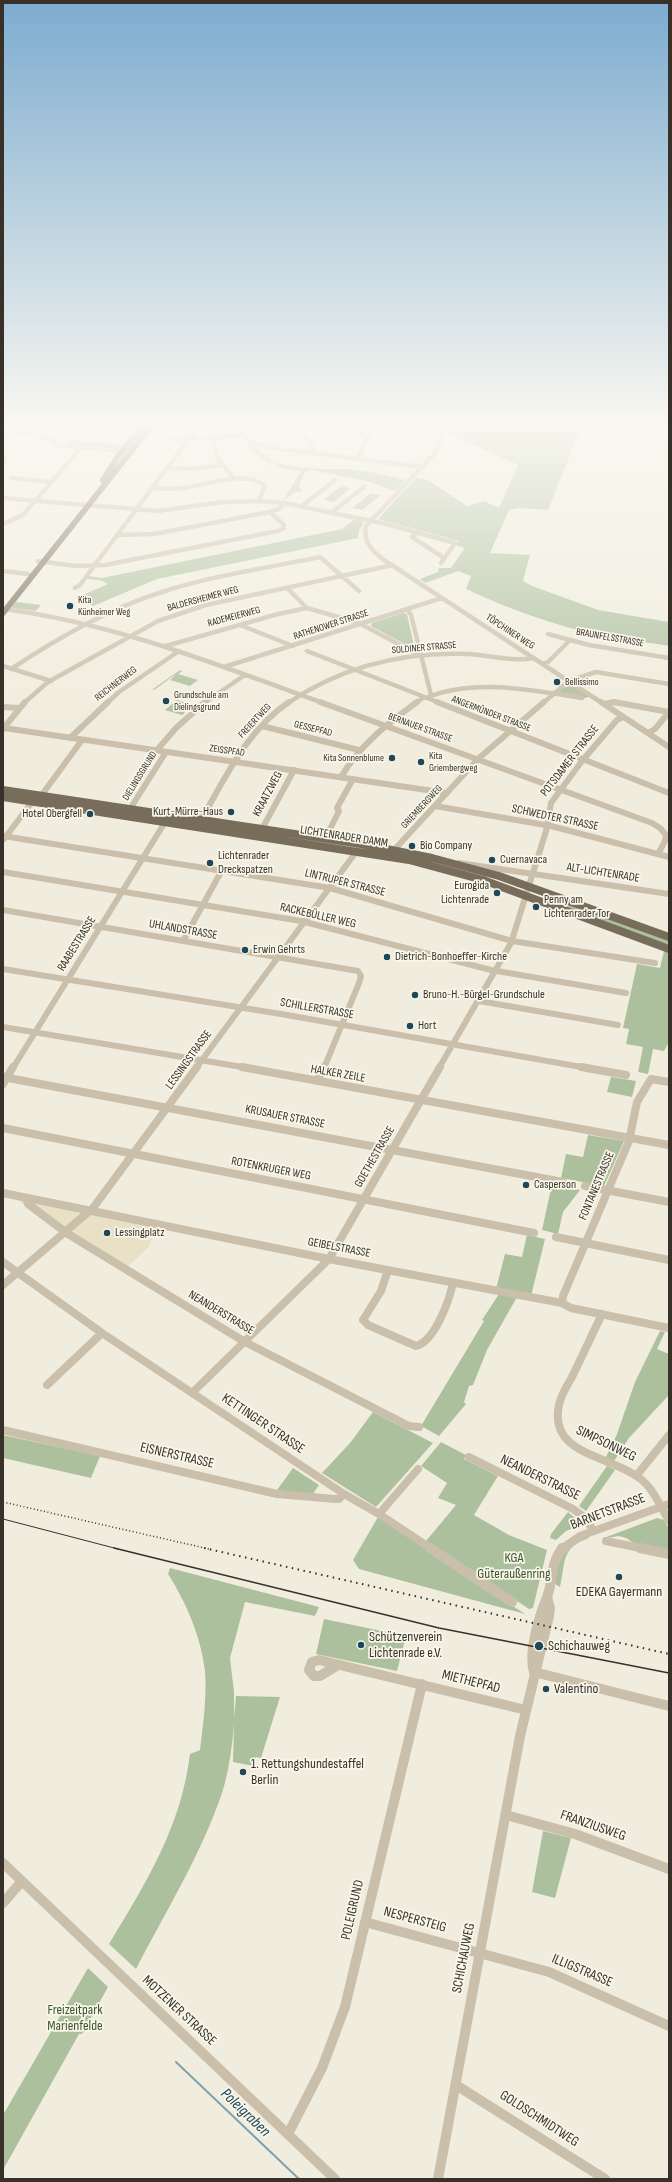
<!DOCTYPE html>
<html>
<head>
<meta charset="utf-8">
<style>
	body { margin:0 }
	#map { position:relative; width:672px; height:2182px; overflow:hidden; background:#f1edde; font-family:"Sofia Sans Condensed",sans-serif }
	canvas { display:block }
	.frame { position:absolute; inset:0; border:4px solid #373129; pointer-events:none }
</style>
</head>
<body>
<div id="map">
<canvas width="672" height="2182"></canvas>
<div class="frame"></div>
</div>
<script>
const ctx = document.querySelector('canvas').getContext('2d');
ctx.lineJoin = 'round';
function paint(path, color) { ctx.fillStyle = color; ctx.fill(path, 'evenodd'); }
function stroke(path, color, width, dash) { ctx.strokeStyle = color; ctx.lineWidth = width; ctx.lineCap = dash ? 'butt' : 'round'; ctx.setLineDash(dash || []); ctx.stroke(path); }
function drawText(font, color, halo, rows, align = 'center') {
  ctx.font = font + ' "Sofia Sans Condensed",sans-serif'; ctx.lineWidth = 3.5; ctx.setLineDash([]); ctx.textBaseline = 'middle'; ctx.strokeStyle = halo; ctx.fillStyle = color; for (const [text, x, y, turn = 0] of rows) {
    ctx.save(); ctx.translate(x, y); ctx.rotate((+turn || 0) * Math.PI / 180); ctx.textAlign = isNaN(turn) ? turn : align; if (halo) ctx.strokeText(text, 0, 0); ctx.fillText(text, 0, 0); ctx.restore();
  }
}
const green = new Path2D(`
	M450,425H582L548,510L519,508L509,510L490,553L530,555L523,581L532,586L598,610L669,622V646C646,642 622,640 599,635C553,625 509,609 466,589L471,576L458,571L425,583L420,579L438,572L439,568H451L465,548L455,545L459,541L378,519L416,478L428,480L467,506L484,501L499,508L518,465L448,433Z
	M71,440L123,445L120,449L63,445Z
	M274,461C292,469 325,469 345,469C363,469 387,476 406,480L395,491L366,481L312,470L305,472L299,486L302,491L293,493L283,501L301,471L281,468Z
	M341,486L350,488L334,502L324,500Z
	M371,493L381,495L362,510L352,508Z
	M355,519L364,523L359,531L358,538L157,579L93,606L76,598L108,584L100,580L87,579L88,576L102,578L342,529Z
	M16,602L41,605L36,611L13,608L12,607Z
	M403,613L407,614L414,646L410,647L371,626L372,623Z
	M180,670L182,671L178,674L198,680L190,686L170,680L176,674L154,690L153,689Z
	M567,685H571L589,696L586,698L558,692Z
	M177,700L193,705L182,715L165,710Z
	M560,901L669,938V947L558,905Z
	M664,951L669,953V1042L664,1051L653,1049L648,1074L638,1072L643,1047L626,1044L629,1029L623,1028L637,964L660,968Z
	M611,1077L636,1081L632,1097L607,1092Z
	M588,1135L624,1141L604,1186L561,1178L566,1154L583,1157Z
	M552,1184L580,1190L563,1212L558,1234L542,1230Z
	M527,1235L545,1239L531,1296L496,1289L505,1254L522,1257Z
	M499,1294L517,1297L487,1350L473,1385L469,1386L464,1402L466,1404L439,1436L421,1426L484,1321L482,1320Z
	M660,1331L665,1332L657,1349L669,1354V1395L629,1438L614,1461L606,1457L617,1434L635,1382Z
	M373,1412L433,1443L376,1507L322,1473L350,1443Z
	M3,1435L100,1456L91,1478L3,1458Z
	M441,1442L466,1455L464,1459L498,1476L474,1515L509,1535L547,1550L533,1608L529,1609L426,1541L456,1505L438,1498L447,1483L421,1466Z
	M607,1466L615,1470L586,1511L579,1506Z
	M293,1468L319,1485L312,1495L277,1490Z
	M568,1512L581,1523L579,1526L566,1531L556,1540L550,1538L551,1534Z
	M378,1517L385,1521L525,1614L359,1569L353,1560Z
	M657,1518L664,1520L669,1529V1553L640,1547L626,1538L619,1536L601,1539Z
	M588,1537L589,1538C561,1548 566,1560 560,1587L555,1584C557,1559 565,1546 588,1537Z
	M170,1568L319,1607L315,1616L245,1602L230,1658L234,1692V1718L236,1696L280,1697L261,1758L256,1757L253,1766L233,1762L234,1724C232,1747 229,1771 222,1793C201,1855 166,1911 136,1969L109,1944C146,1883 181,1827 190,1754L200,1750C203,1725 207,1697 205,1671C201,1637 186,1602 168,1574Z
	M324,1619L406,1636L397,1671L316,1654Z
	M543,1831L571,1838L555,1898L532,1892Z
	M88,1968L108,1987L82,2034H79L3,2170V2115Z`);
const plaza = new Path2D(`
	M23,1195L160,1223L148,1248L123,1271L59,1231L18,1200Z`);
const stream = new Path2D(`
	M176,2062L299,2179`);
const minorFar3 = new Path2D(`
	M236,425L250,442L272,448L423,467
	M292,425L295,427
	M361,425L352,429L367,437
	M446,425L436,452L366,526C363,542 372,551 384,560L602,703
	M3,432C19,433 45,431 56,445L123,451
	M304,435L313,448L312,453
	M172,438L201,439L243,435
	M212,438L218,459L234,479
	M257,445L251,447L270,462
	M3,456L5,459L3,463
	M358,457L369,435L383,425
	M168,468L190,469L222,465
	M11,478L51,482
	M153,488C163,489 174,489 184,488C207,485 246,469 265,486L259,501
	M3,498L158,511L224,502L259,501L284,503L386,524L455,543L441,563
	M303,505L335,480
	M332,512L364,487
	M3,524L23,515L80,449
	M418,532L412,537L444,558
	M117,535L154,534L270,512L279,509L284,503
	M38,561L76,566L105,565L278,531L284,528V525L270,512
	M3,571L28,574
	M75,588L80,585L199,425
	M287,588L307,608
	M3,609C114,623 218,665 323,703
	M407,609L411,615L431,695
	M240,625L293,646
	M548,634L589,645L669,658
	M166,646L278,614L307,608L359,623L419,655
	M307,651L440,703
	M543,664L548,662L570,640
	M3,666L51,681
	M224,667L442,598
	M11,669C58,638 108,609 162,592C214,575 267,568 320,557L359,591
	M426,698C474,678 533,690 582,698
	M24,703L48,682L158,621L206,605L393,565
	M107,703L119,692L179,651
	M204,703L245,675
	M288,703C341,667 403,652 467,654C489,655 512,662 534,658
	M416,703L424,697
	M543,703L569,681L596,672L669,684
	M609,703H620`);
const minorFar2 = new Path2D(`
	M320,702L652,823L660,828L666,835L665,841L658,854
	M437,702L669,793
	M601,702L669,747
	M614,702L669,712
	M604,704L614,702
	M3,707L19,708
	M262,726L359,750
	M4,728L447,793
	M3,729L25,702
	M648,733L655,729L669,712
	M70,738L108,702
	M157,750L176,728L205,702
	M341,777C360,745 387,724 417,702
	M41,796L82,740
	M435,806L551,826L669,857
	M130,809L166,752
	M195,826L200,825L201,820C226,777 247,730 289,702
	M262,829L294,770
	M3,836L330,888L512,941L655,963
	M4,839L32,802
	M325,839L339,811L337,808L353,779
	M394,850L479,758L544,702
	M459,863L669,894
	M3,872L301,921L491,970L626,993
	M3,910L358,971L361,976L359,983L324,1068
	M183,941L222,870
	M3,969L281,1014L587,1068
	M479,1001L618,1025
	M3,1027L248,1068
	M13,1068L167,819
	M196,1068L359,848
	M439,1068L511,943L547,828L551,803L582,761L617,720L623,717`);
const minorFar1 = new Path2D(`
	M242,1067L669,1145
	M581,1067L626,1075
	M3,1077L563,1182
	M317,1081L324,1067
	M3,1084L13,1067
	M3,1128L534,1233
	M585,1186L669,1202
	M3,1193L329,1259L562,1303L571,1308L669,1328
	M26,1198L28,1204L68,1234L245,1342L409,1426L419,1427
	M556,1237L669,1260
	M3,1262L102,1333L344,1494L379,1514L432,1549
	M388,1270L381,1291L363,1320L368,1325L416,1346C435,1341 449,1301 453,1283
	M3,1285L93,1208L197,1067
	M562,1303L563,1296L629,1141L637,1102L651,1079L669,1082
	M602,1314C592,1335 582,1356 572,1377C567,1386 561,1395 559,1405C548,1454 608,1455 638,1477C653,1487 660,1506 669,1521
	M47,1385L102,1333
	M192,1393L329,1259L440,1067
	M3,1430L277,1494L335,1499H339L344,1494
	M469,1457L573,1509L584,1517L594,1531
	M637,1475L669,1435
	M379,1514L418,1469
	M606,1541L645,1549
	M561,1549L580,1536L669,1504`);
const minor = new Path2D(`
	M430,1548L512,1602
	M640,1548L669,1554
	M338,1665L320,1676H314L309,1670L312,1662L319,1660L526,1710
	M534,1672C528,1652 539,1617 547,1597C554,1579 549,1567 562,1548
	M534,1672L669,1706
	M506,1815L575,1834L669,1869
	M3,1863L335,2179
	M3,1903L22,1881
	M365,1922L549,1972L669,2026
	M456,2085L605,2179
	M288,2134L322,2068L345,2007L422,1684
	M438,2179L520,1736L549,1616L550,1608L547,1597`);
const majorFar1 = new Path2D(`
	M103,480L117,458L144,425
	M3,613L152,425`);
const major = new Path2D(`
	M3,790L361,844L432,858L499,876L669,937
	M3,797L409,860L483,880L669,949`);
const tramFar1 = new Path2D(`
	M3,1519L118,1549`);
const tram = new Path2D(`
	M114,1548L439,1628L669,1673`);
const railFar1 = new Path2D(`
	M3,1502L209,1549`);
const rail = new Path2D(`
	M204,1548L669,1654`);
const markers = [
	[70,606,4,"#204757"],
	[557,682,4,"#204757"],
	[166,701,4,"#204757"],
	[392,758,4,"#204757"],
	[421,762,4,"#204757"],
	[231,812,4,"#204757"],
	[90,814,4,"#204757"],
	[412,846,4,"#204757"],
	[492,860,4,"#204757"],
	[210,863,4,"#204757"],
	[497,893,4,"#204757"],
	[536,907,4,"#204757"],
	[245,950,4,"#204757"],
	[387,957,4,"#204757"],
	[415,995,4,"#204757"],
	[410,1026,4,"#204757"],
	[526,1185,4,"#204757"],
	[107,1233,4,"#204757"],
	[619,1577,4,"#204757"],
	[361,1645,4,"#204757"],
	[539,1646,5,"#204757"],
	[546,1689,4,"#204757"],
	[243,1772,4,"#204757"]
];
const farStreetnames = [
	["BALDERSHEIMER WEG",203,599,-15],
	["RADEMEIERWEG",234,617,-15],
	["RATHENOWER STRASSE",331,625,-18],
	["TÖPCHINER WEG",510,632,33],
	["BRAUNFELSSTRASSE",610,638,10],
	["SOLDINER STRASSE",424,648,-5],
	["REICHNERWEG",116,684,-38],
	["ANGERMÜNDER STRASSE",491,714,21],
	["FREIERTWEG",255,721,-47],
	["BERNAUER STRASSE",420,728,20],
	["GESSEPFAD",313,729,14],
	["ZEISSPFAD",227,751,8],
	["DIELINGSGRUND",140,776,-58],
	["GRIEMBERGWEG",422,807,-47]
];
const farPoinames = [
	["Kita",78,600],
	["Künheimer Weg",78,612],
	["Bellissimo",565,682],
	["Grundschule am",174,695],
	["Dielingsgrund",174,707],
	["Kita",429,756],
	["Griembergweg",429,768],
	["Kita Sonnenblume",384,758,"right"]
];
const streetNames = [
	["POTSDAMER STRASSE",570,761,-52],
	["KRAATZWEG",268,794,-62],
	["SCHWEDTER STRASSE",555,818,12],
	["LICHTENRADER DAMM",344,837,9],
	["ALT-LICHTENRADE",603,873,9],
	["LINTRUPER STRASSE",345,883,14],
	["RACKEBÜLLER WEG",318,916,13],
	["UHLANDSTRASSE",183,930,10],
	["RAABESTRASSE",77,944,-58],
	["SCHILLERSTRASSE",317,1009,10],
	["LESSINGSTRASSE",189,1060,-54],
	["HALKER ZEILE",338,1074,10],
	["KRUSAUER STRASSE",285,1117,11],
	["GOETHESTRASSE",375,1157,-60],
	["ROTENKRUGER WEG",271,1169,11],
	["FONTANESTRASSE",597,1186,-67],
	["GEIBELSTRASSE",339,1248,11],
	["NEANDERSTRASSE",221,1313,31]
];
const poiNames = [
	["Kurt-Mürre-Haus",223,812,"right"],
	["Hotel Obergfell",82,814,"right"],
	["Bio Company",420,846],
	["Lichtenrader",218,856],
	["Dreckspatzen",218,870],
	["Cuernavaca",500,860],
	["Eurogida",489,886,"right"],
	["Lichtenrade",489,900,"right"],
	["Penny am",544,900],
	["Lichtenrader Tor",544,914],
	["Erwin Gehrts",253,950],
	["Dietrich-Bonhoeffer-Kirche",395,957],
	["Bruno-H.-Bürgel-Grundschule",423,995],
	["Hort",418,1026],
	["Casperson",534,1185],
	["Lessingplatz",115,1233]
];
const nearStreetnames = [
	["KETTINGER STRASSE",263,1424,34],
	["SIMPSONWEG",606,1444,26],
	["EISNERSTRASSE",177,1456,13],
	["NEANDERSTRASSE",540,1478,26],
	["BARNETSTRASSE",608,1512,-21],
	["MIETHEPFAD",471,1682,14],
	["FRANZIUSWEG",593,1826,19],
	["POLEIGRUND",353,1910,-77],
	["NESPERSTEIG",415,1920,15],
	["SCHICHAUWEG",464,1958,-79],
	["ILLIGSTRASSE",582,1971,23],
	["MOTZENER STRASSE",179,2011,43],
	["GOLDSCHMIDTWEG",539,2119,33]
];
const nearParknames = [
	["KGA",514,1558],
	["Güteraußenring",514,1574],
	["Freizeitpark",75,2010],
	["Marienfelde",75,2026]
];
const nearPoinames = [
	["EDEKA Gayermann",619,1592,"center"],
	["Schützenverein",369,1637],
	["Lichtenrade e.V.",369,1653],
	["Schichauweg",548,1646],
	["Valentino",554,1689],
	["1. Rettungshundestaffel",251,1764],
	["Berlin",251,1780]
];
const nearWaternames = [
	["Poleigraben",245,2113,44]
];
paint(green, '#adc09e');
paint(plaza, '#e9e1c5');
stroke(stream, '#7ea1ad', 2);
stroke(minorFar3, '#c9bfaa', 4.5);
stroke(minorFar2, '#c9bfaa', 6);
stroke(minorFar1, '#c9bfaa', 8);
stroke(minor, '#c9bfaa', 10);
stroke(majorFar1, '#786c5b', 6);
stroke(major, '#786c5b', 8);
stroke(tramFar1, '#373129', 1);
stroke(tram, '#373129', 1.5);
stroke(railFar1, '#373129', 1.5, [1, 2.5]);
stroke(rail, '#373129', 2, [1.5, 4.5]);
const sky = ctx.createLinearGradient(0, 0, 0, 731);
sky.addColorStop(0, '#7dacd0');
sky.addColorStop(0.58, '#f9f7f0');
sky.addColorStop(1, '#f9f7f000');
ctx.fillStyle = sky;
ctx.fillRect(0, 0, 672, 731);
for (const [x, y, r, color] of markers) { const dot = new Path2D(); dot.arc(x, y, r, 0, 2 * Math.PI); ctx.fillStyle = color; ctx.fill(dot); stroke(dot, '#f9f6ea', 1.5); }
drawText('10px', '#373129', '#f9f6ea', farStreetnames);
drawText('10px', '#373129', '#f9f6ea', farPoinames, 'left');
drawText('12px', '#373129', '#f9f6ea', streetNames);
drawText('12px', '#373129', '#f9f6ea', poiNames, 'left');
drawText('14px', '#373129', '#f9f6ea', nearStreetnames);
drawText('14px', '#3d542e', '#f9f6ea', nearParknames);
drawText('14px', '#373129', '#f9f6ea', nearPoinames, 'left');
drawText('italic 16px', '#204757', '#f9f6ea', nearWaternames);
</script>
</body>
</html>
